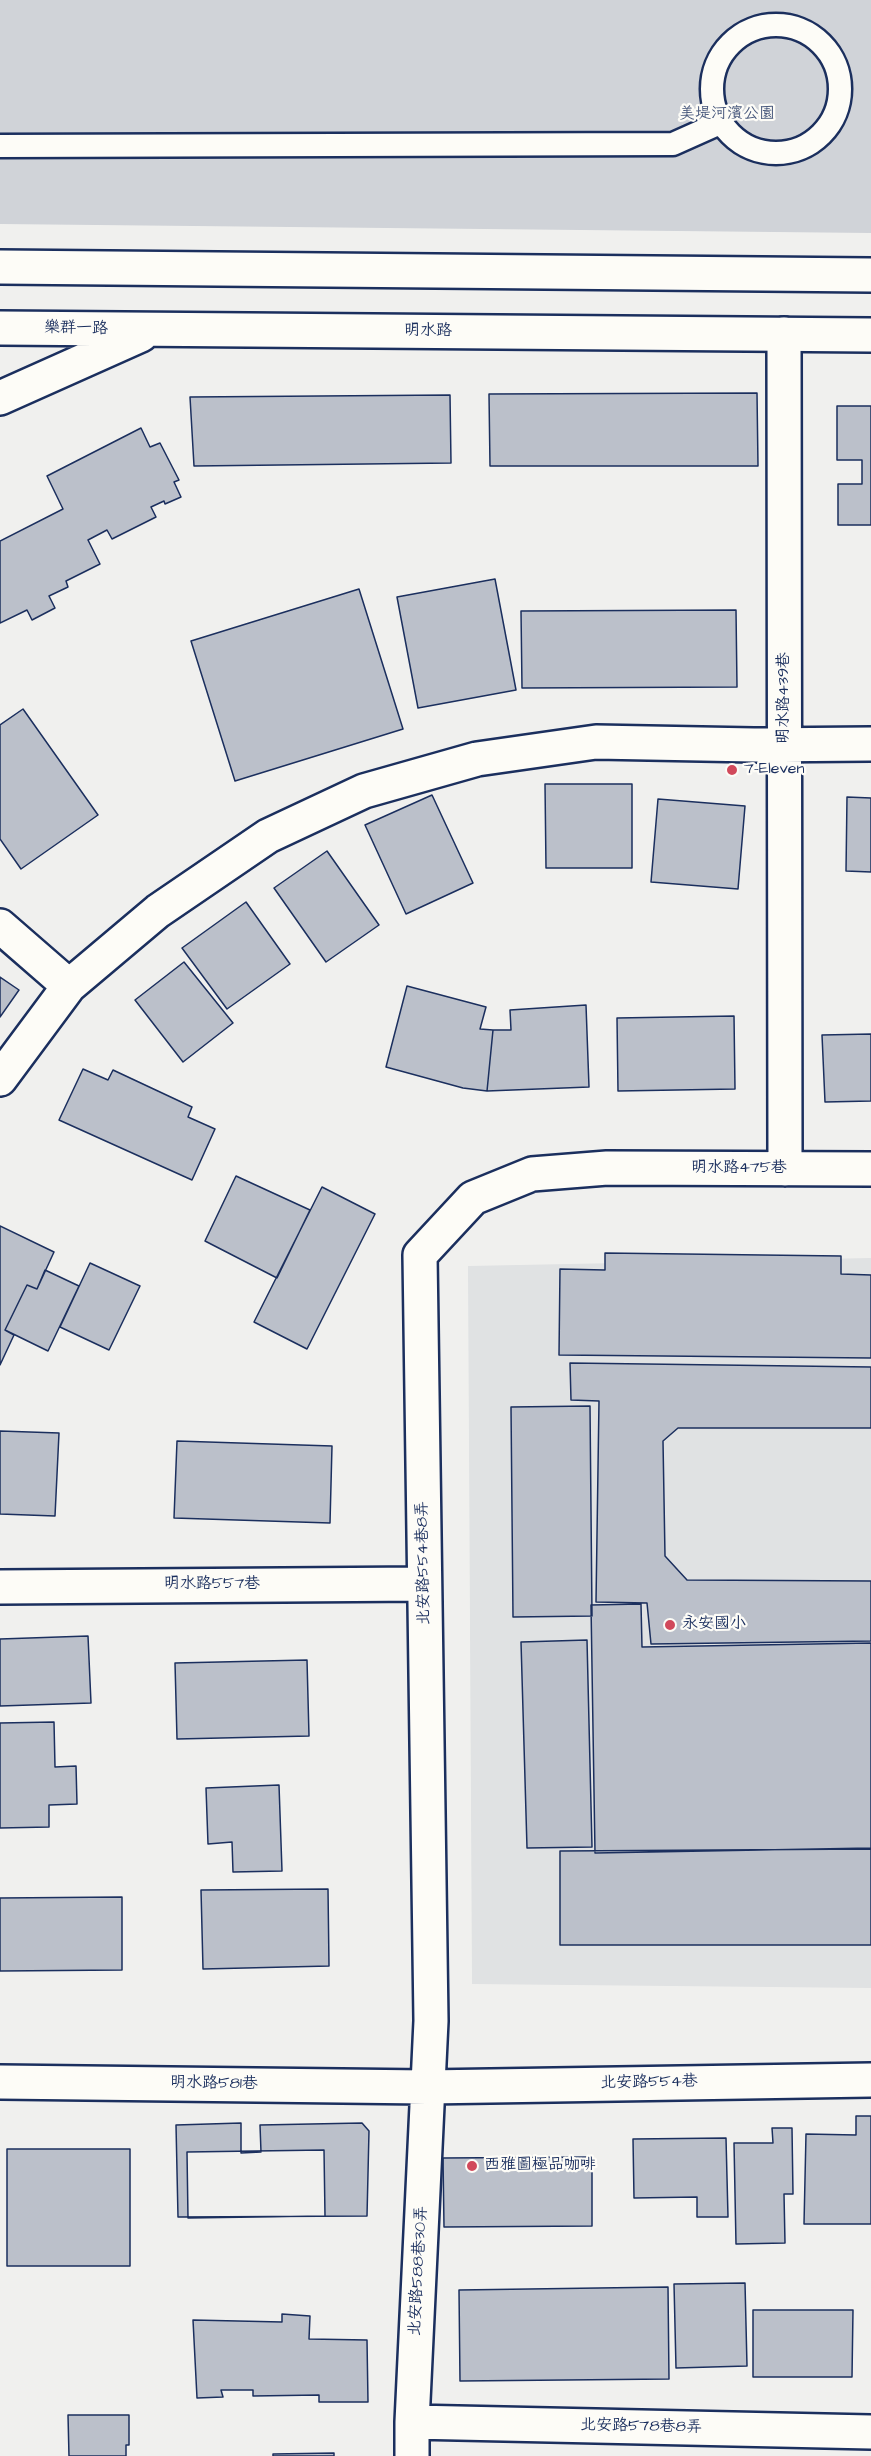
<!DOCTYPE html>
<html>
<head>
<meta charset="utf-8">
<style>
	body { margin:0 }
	canvas { display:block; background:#f0f0ee }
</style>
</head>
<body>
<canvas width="871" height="2456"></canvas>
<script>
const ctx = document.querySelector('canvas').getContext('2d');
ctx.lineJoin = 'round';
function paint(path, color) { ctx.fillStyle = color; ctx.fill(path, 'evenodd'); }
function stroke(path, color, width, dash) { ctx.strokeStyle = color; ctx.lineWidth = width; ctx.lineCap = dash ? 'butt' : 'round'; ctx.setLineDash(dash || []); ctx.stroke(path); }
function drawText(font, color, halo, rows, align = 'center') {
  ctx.font = font + ' "Architects Daughter","LXGW WenKai TC",sans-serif'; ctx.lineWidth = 4.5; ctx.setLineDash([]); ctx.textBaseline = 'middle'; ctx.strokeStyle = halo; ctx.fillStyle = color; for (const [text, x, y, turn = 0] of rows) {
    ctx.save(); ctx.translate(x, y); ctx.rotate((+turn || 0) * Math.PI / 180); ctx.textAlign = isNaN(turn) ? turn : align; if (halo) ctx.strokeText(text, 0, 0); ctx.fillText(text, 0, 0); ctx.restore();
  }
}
const built = new Path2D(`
	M871,1258V1988L472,1984L468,1266Z`);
const green = new Path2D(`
	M0,0H871V233L0,224Z`);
const building = new Path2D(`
	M757,393L758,466H490L489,394Z
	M450,395L451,463L194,466L190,397Z
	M837,406H871V525H838V484H862V460H837Z
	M141,428L150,447L160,443L179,480L174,482L181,497L165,504L164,501L151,507L156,517L112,539L107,530L88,540L100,564L66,581L68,587L49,596L55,608L32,620L27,610L0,623V541L63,509L47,476Z
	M495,579L516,690L418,708L397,597Z
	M359,589L403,729L235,781L191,641Z
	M736,610L737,687L522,688L521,611Z
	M23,709L98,815L21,869L0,839V725Z
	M545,784H632V868H546Z
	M432,795L473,883L406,914L365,825Z
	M847,797L871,798V872L846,871Z
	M658,799L745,806L738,889L651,882Z
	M327,851L379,925L326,962L274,888Z
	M246,902L290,964L227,1009L182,948Z
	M184,962L233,1023L183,1062L135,1000Z
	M0,977L19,990L0,1017Z
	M407,986L486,1007L480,1029L493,1030L487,1091L463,1088L386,1067Z
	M586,1005L589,1087L487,1091L493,1030H511L510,1010Z
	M734,1016L735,1089L618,1091L617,1018Z
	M871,1034V1101L825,1102L822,1035Z
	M83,1069L108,1080L113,1070L192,1107L188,1117L215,1129L192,1180L59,1120Z
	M236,1176L310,1210L277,1278L205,1241Z
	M322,1187L375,1214L307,1349L254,1322Z
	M0,1226L54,1252L37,1289L27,1285L5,1330L14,1335L0,1365Z
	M605,1253L841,1256V1274L871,1275V1358L559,1355L560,1269L605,1270Z
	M90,1263L140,1286L109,1350L60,1327Z
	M45,1270L79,1286L48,1351L5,1330L27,1285L37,1289Z
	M570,1363L871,1367V1428H678L663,1441L665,1556L687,1580L871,1581V1641L651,1644L647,1603L596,1602L599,1401L571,1400Z
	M590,1406L592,1616L513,1617L511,1407Z
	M0,1431L59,1433L55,1516L0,1514Z
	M177,1441L332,1446L330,1523L174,1518Z
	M641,1604L642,1647L871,1643V1848L595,1853L591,1605Z
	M88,1636L91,1703L0,1706V1639Z
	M587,1640L592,1847L527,1848L521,1642Z
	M307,1660L309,1736L177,1739L175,1663Z
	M54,1722L55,1767L76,1766L77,1804L49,1805V1827L0,1828V1723Z
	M279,1785L282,1871L233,1872L232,1842L208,1844L206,1788Z
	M871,1849V1945H560V1851Z
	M328,1889L329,1966L203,1969L201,1890Z
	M122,1897V1970L0,1971V1898Z
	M856,2116H871V2224H804L806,2134L856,2135Z
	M241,2123V2153L261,2152L260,2125L362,2123L369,2131L367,2216L178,2217L176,2125Z
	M772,2128H792L793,2194H784L785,2243L736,2244L734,2143H773Z
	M726,2138L728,2217H697V2197L634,2198L633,2139Z
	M7,2149H130V2266H7Z
	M324,2150L325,2216L188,2218L187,2152Z
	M592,2157V2226L444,2227L443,2158Z
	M745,2283L747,2366L676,2368L674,2284Z
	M668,2287L669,2379L460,2381L459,2290Z
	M753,2310H853L852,2377H753Z
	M282,2314L310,2316L309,2339L367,2340L368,2402H319V2395L253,2396V2390H221L223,2397L197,2398L193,2320L282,2322Z
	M68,2415H129V2445H126V2456H69Z
	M334,2453V2456H273V2454Z`);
const lane = new Path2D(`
	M712 89a64 64 0 1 1 128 0a64 64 0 1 1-128 0Z
	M0,146L673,144L720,123`);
const street = new Path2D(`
	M784,334L785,1169
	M0,926L69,986
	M0,1079L69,986L158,911L268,836L364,791L477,759L596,742L754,745L871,744
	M0,1587L424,1584
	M0,2082L427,2087L871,2080
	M412,2422L871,2432
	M412,2456V2422L431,2021L420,1255L473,1198L532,1174L607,1168L871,1169`);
const secondary = new Path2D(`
	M0,267L871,275
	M0,328L871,335
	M0,398L141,335`);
const markers = [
	[732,770,6,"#d1495b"],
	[670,1625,6,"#d1495b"],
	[472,2166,6,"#d1495b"]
];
const parkNames = [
	["美堤河濱公園",727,115]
];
const streetNames = [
	["樂群一路",76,329,1],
	["明水路",428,332],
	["明水路439巷",785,698,-90],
	["明水路475巷",739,1169],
	["北安路554巷8弄",424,1563,-91],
	["明水路557巷",212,1585],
	["北安路554巷",649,2083,-1],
	["明水路581巷",214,2084,1],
	["北安路588巷30弄",419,2271,-87],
	["北安路578巷8弄",641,2427,1]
];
const poiNames = [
	["7-Eleven",744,770],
	["永安國小",682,1625],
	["西雅圖極品咖啡",484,2166]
];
paint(built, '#e0e2e3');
paint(green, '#d0d3d8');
paint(building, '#bbc0ca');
stroke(building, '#1b2f5e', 1.5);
stroke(lane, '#1b2f5e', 27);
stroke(street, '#1b2f5e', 38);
stroke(secondary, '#1b2f5e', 38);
stroke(lane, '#fdfcf7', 22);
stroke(street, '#fdfcf7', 33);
stroke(secondary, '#fdfcf7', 33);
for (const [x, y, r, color] of markers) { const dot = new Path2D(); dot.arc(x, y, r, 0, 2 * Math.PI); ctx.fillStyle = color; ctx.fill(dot); stroke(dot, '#fdfcf7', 2); }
drawText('16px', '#48587c', '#fdfcf7', parkNames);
drawText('16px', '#1b2f5e', '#fdfcf7', streetNames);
drawText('16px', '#1b2f5e', '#fdfcf7', poiNames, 'left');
</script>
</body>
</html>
